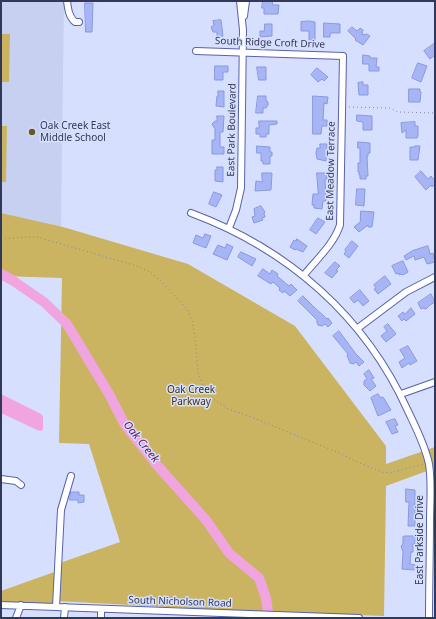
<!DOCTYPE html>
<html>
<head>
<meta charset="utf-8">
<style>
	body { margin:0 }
	#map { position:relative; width:436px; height:619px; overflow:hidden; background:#d7dffe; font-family:"Noto Sans",sans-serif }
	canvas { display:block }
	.frame { position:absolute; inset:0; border:2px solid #323857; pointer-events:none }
</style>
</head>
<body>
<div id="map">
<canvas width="436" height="619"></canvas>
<div class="frame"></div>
</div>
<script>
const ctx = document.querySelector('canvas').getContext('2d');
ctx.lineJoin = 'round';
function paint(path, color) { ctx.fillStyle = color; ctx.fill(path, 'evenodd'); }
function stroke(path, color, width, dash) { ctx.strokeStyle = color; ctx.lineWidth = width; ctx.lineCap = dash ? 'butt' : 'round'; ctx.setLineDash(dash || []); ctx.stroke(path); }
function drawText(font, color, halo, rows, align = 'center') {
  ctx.font = font + ' "Noto Sans",sans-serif'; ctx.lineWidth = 3; ctx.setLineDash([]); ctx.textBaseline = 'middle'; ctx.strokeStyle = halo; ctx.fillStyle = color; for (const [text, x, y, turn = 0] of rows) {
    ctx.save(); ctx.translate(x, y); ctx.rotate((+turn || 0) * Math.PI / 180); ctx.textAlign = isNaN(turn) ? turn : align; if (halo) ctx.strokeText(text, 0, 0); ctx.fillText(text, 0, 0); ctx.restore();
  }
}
const built = new Path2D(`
	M1,1H64L61,227L1,213Z`);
const green = new Path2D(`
	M1,34H10L9,82H1Z
	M1,126H7L6,182H1Z
	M1,213L63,227L188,264L295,326L386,446V464L435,447V468L386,486L384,616L224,610L57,601V607L1,605V591L57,571V564L120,542L89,444L59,443L62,278L1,276Z`);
const water = new Path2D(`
	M1,394L41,414L43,416V429L41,431L37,430L1,413Z`);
const river = new Path2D(`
	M1,274L12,280L44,302L67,324L109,394L125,425L156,464L206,520L229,553L259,578L266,598L269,618`);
const building = new Path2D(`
	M263,1H273L272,5H279L278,14H264V8H262Z
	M85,3H93L92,32H86Z
	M221,20L223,36L217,37V32H213L211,27L214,25L213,21Z
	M309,21L315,22V40H309V31H301V22Z
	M324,23L340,24V33H330V37H324Z
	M265,24H272V36L260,37V31H264Z
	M352,27L357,31L360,28L363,30L362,35L367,34L370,36L363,45L355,40L356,39L348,31Z
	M435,43V55L430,59L424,51Z
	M363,55L370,56V58H377L376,67H379V71H369V64H363Z
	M418,63L427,66L421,82L412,78Z
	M215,66H228V72H223V80H215Z
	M257,67H266V80H259Z
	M317,68L328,77L324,81L322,79L318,82L311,75Z
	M363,82V85H368V95H359L358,83Z
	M409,89H420V92H421L420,102H409Z
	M218,91H224V107L216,106L217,96H218Z
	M258,96H266V100L268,102V105L266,108H263V113H256Z
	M313,96L328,97L327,104L324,103L323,120H327V126H322L321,134H313Z
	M357,115L372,116V130H363V122L357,121Z
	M217,116H224L223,132H220V147H224V154H212V140H215V129L212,124L215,121H217Z
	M259,121H277V124L269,125V134H266V137H260V134H256V128H259Z
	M415,122V126H418V136L417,138H406V130L402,133L401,123Z
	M358,142L370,143V153H368V156H367L368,176H366V179H360V175H359V172H358V163H360V148H358Z
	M320,144H327L326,161L317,159L316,153L317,148H320Z
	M257,146L270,147V152H272V156H270V164H263V161H261V153H257Z
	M415,146H420L418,160H410V147H415Z
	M217,167H223V182L215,181V170H217Z
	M421,171L428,179L431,176L435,181V184L432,187L431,185L426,190L415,177Z
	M262,173H272L271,190L255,191L256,181L262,182Z
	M317,173H327V179H325L326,201H323L322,209L314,208V205H312L313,194H318Z
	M357,189H365L364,206L356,205Z
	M214,192L222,195L216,207L209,204Z
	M261,206L265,212L264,213L265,217L262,218L263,220L254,223L252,217L255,216L254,209Z
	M361,211L374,212L372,227H368V225L359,232L354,227L360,222Z
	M318,218L325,222L316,234L310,230Z
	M205,234L211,236L206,248L193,243L196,235L203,238Z
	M297,239L307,246L303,252L296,249L295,250L290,247L294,240L296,241Z
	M352,241L358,246L349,258L344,254L346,251L345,250Z
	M227,244L233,247L227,260L213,254L218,245L225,248Z
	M428,246L430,254L433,253L435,262L427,264L424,257L415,260L414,256L406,260L404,256L412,251Z
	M241,252L256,259L252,266L238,257Z
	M403,261L408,272L403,275L402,274L399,275V273L396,274L392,266Z
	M335,262L340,266L336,270L338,271L332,278L325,273Z
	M263,269L270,274L272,270L278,274L277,276L289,286L291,284L297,290L290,296L284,291L283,293L279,290L280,288L273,282L271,284L258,276Z
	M385,276L391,284L378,294L374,289L376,288L374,285Z
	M360,290L369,301L363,306L358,300L354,303L350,298Z
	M431,294L435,302L430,305L426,309L423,308L421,309L418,303Z
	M303,296L314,307L327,319L328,318L332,323L328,327L325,324L322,326L318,325L317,323V320L298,301Z
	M411,308L415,314L406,321L404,319L402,321L398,316L403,312L405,314Z
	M388,324L396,334L386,342L381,336L387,331L384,327Z
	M339,331L356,354L364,362L359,366L356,362L353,364L350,363L347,355L348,354L333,336Z
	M408,346L417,361L410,365L409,363L402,368L399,362L405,358L400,350Z
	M369,370L374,378L371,379L376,386L370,391L364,385V381L367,379L364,374Z
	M378,394L381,398L383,397L391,410L378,416L371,398Z
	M395,419L398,425L395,426L398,432L392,434L386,422Z
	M406,489L415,490V526H408L409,502H406Z
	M71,492H79V495H84V502L78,503V500H70Z
	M404,536H415V544H413V552H411L410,564L415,565L414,570L402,569L403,552L401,546L403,544V537Z`);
const path = new Path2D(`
	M349,107L390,108L398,112L435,113
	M1,239L24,237H37L137,266L150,272L162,282L187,309L192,320L195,336L198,373L204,389L209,396L228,409L249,416L339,453L355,461L382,472L390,473L424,464`);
const minor = new Path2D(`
	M67,1C68,9 69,17 75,22H79
	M244,16L246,1
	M196,51L343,56L340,225C334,244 316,260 304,275
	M191,213C288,249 365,316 408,411C416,428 425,445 429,464C432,483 430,503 430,521C430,554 429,586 429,618
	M229,228L236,210L241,188L243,30L240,1
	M358,328L406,292L435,277
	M401,394L435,382
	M1,479L16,481L21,485
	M1,605L359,618
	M56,607L61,510L71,476
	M16,618L21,605
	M64,618L65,607
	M101,618V609`);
const markers = [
	[32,132,4,"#675926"]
];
const streetNames = [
	["South Ridge Croft Drive",270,43,2],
	["East Park Boulevard",232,130,-89],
	["East Meadow Terrace",331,171,-89],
	["East Parkside Drive",420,540,-90],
	["South Nicholson Road",180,602,2]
];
const poiNames = [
	["Oak Creek East",40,126],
	["Middle School",40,138]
];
const parkNames = [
	["Oak Creek",191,390],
	["Parkway",191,402]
];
const waterNames = [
	["Oak Creek",141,442,51]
];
paint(built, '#c8d0f2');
paint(green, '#cbb461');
paint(water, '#f0a4e0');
stroke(river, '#f0a4e0', 10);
paint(building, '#a7b5f5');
stroke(building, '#8998e1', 1);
stroke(minor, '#5763a8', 8);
stroke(path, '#8087a6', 1, [1, 3]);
stroke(minor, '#fff', 6);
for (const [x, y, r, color] of markers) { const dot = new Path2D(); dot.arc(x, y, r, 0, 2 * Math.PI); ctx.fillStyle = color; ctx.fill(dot); stroke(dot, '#d7dffe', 1.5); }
drawText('10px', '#323857', '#d7dffe', streetNames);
drawText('10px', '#323857', '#d7dffe', poiNames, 'left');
drawText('10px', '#3e340b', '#d7dffe', parkNames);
drawText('italic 11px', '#6d1560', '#d7dffe', waterNames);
</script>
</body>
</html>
